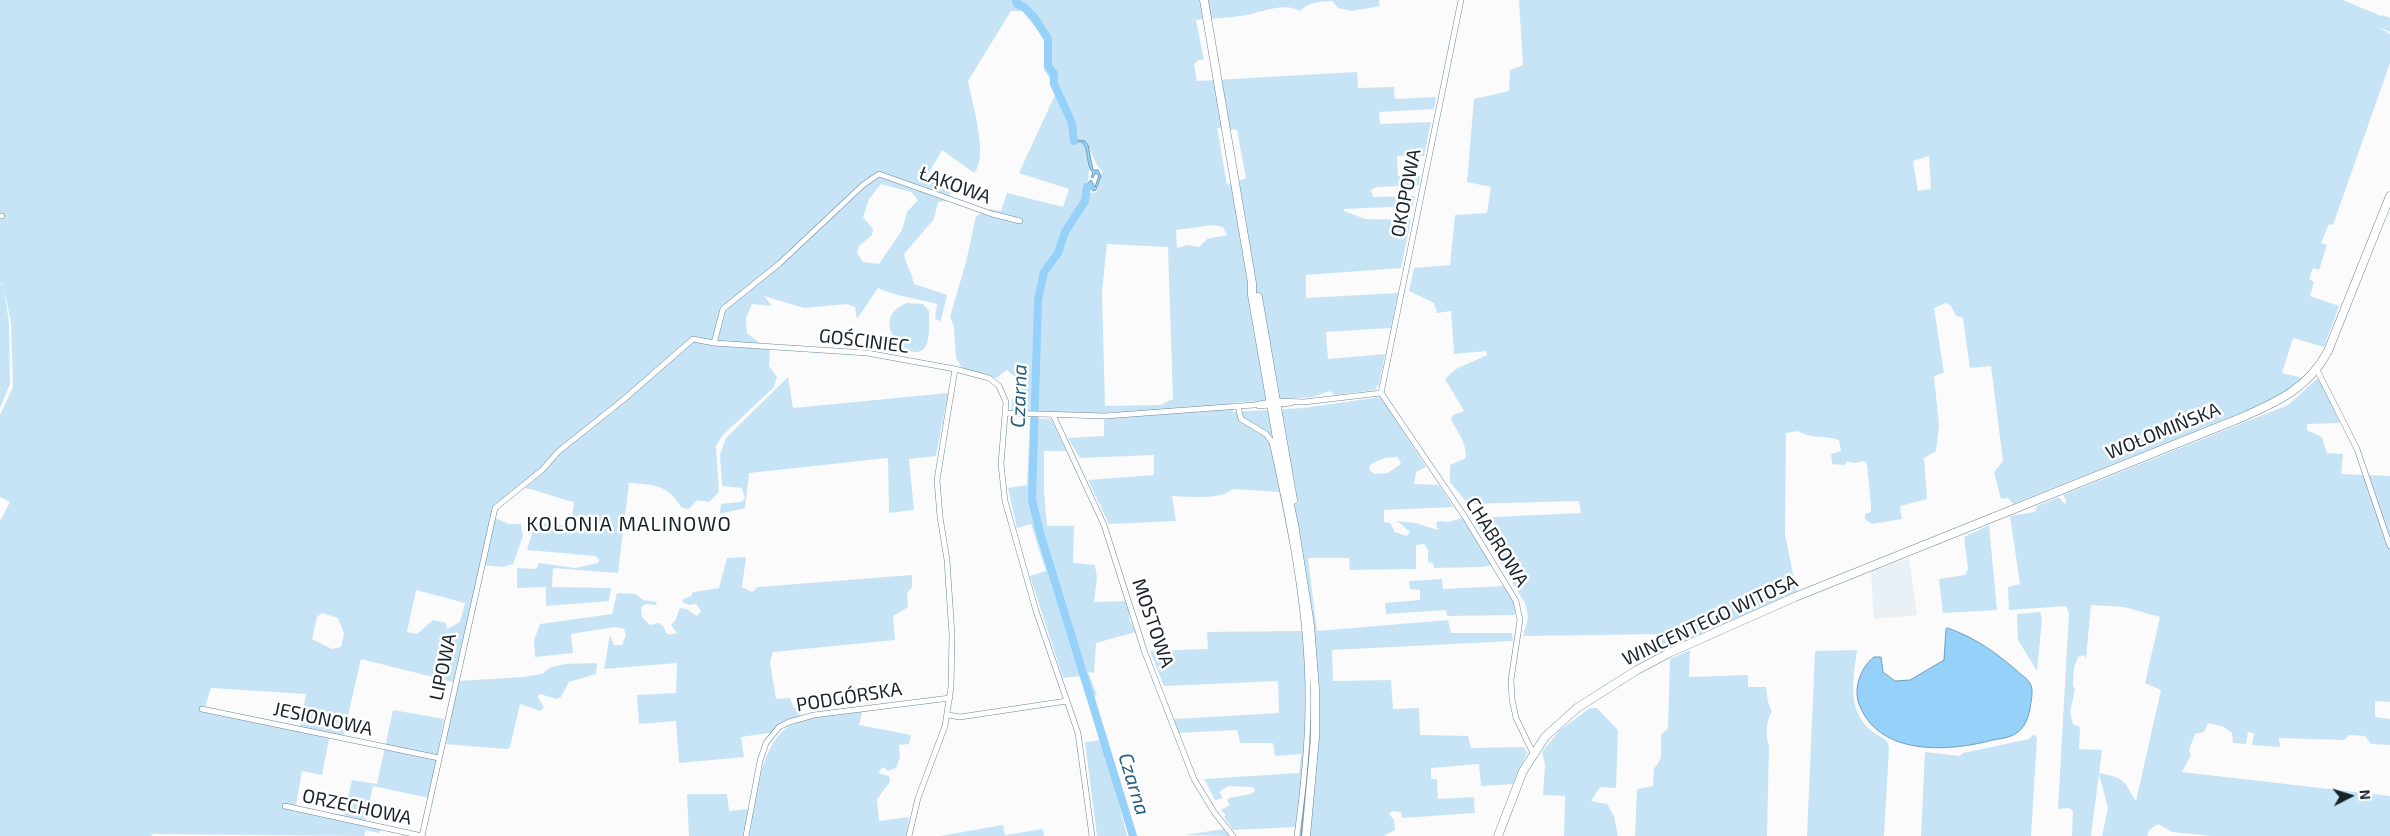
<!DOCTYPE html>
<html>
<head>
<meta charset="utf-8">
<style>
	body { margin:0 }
	#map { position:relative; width:2390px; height:836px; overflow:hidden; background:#fbfbfb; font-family:"Exo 2",sans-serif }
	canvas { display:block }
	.north { position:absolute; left:2325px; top:771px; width:50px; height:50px; -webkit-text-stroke:4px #fff; paint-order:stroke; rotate:85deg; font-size:14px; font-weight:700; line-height:20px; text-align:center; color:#18232b }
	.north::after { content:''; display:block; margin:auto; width:18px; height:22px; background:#18232b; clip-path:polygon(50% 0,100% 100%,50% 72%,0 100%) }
</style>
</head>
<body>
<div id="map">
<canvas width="2390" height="836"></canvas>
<div class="north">N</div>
</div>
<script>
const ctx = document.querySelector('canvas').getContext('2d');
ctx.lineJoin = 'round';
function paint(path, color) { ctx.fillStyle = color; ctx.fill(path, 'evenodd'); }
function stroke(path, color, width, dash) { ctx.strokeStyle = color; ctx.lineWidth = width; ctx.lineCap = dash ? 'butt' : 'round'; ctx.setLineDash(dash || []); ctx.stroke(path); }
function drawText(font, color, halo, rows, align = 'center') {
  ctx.font = font + ' "Exo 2",sans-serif'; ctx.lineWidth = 5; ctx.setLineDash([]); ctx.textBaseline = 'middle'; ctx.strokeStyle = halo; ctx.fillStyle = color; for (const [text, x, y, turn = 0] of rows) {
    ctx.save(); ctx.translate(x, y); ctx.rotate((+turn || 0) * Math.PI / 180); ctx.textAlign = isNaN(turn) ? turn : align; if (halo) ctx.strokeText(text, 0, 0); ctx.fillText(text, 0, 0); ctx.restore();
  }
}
const built = new Path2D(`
	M1909,558L1917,615L1874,619L1871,571Z`);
const green = new Path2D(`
	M0,0H1379L1380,6L1352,11L1338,8L1332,1C1322,2 1308,1 1301,11C1284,3 1268,10 1251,14C1234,18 1214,18 1196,20L1204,60H1198L1194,65L1197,81L1357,72L1358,88L1394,87L1395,99L1436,97L1434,109L1379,112L1380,124L1431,122L1424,156H1397L1398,176H1420L1419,185L1377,187L1371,190L1373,197L1415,196L1413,206L1344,209V211L1365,219L1411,220L1401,268L1306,275V298L1398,293L1391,328L1326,332L1328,359L1385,354L1379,384L1375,390L1335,395L1329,391L1313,397L1232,403L1233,412L1303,408L1381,397L1426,467L1416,472L1414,484L1439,485L1453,507L1384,510V522L1390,523L1395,532L1407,536L1410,532L1397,521L1416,523L1438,530L1436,524L1438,521L1448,522L1465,517L1495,564L1483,567L1434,568L1433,563L1428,562V550L1424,544L1416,545V569L1350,570L1349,558H1308L1317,631L1448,620L1451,633H1512L1513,641L1332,650L1333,681L1391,680L1393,709L1419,708L1420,735L1468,736L1471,748L1524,747L1527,753L1513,784L1481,786L1479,764L1431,768V779H1437L1438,799L1474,797L1475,813L1402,818L1401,812L1392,811L1389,814L1394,820L1395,830L1384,836H1309C1326,721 1308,594 1291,479H1282L1308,633L1313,723L1303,836H1294L1295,827L1233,830L1224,817L1226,815L1221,810L1230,805L1227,801L1229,798L1251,794L1255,791L1253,787L1228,786L1219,792L1223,798L1215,800L1204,779L1299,773L1301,754L1275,756L1273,743H1240L1237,730L1178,733L1174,719L1279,713L1278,681L1164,686L1150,651L1208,649L1207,632L1302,631L1293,560L1279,492L1232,489C1222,500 1187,497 1172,496L1176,521L1109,524L1088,480L1154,475V455L1080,458L1068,438L1104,436V418L1118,417L1119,412L1088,414L1011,411L1012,400L1021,382L1007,370L996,378L964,371L956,358L954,327L950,317L966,262L976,216L990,209L1001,211L1007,193L1063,207L1069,189L1019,173L1055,95L1051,80L1044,70L1046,40L1022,11H1011L968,81C972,102 989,158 974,173L942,150L926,178L951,184L949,201L938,202L934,219L904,254C906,265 912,273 914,284L947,295L941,321L935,319L937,304C917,298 897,297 878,288L857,319L855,307L847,304L804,308L764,296L772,306L752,304L746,318L747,333L770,351L769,366L777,377L774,387L722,436L716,446L719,492L709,502L697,500L689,509L682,508C666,484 656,485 629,483L618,573L553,568L552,587L611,588L609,601L546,606V587L517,588V568L536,569L539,563L575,568L598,563L599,560L596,556L527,550L534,527L532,521L571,527L574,502C556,498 544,492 525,488L545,471L497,505L491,516L509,524H521L523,536L513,564L503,567L481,565L453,682L361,659L343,737L330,734L322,775L302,771L296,805L305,811L344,815L352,780L377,784L393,710L444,719L429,798L373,786L365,821L383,826L379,833L366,830L364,836L151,834L148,832L153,836H0V521L10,502L0,497V415L13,387L11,323L4,288L9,323L10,384L0,408V284L4,283H0ZM1217,128L1237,130L1246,178L1227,185ZM1078,131L1076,137C1093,142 1091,161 1102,171L1097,192L1090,193C1085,178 1095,155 1082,142L1076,143L1073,136L1075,132ZM881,184L911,192L918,200L907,212L902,230L879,264L863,262L857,253L859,246L872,235L873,229L863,217L869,199ZM1213,225L1223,227L1227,235L1207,239L1199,247L1187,245L1177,248L1176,230ZM1107,244L1168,247L1173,399L1160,405L1105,406L1102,291ZM1398,457L1401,464L1388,473L1374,474L1369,469L1371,464L1385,458ZM416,590L465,603L460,622L447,629L446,623L433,620L417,634L407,632ZM322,613L338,618L344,634L341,647L332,649L312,639L317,617ZM211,688L306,694L300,726L205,707Z
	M1519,0H2343L2381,16L2380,18L2382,15L2390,18V32L2378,27L2390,34V63L2333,225L2329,224L2321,243L2327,245L2319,270L2313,268L2309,279L2314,282L2310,296L2339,306L2324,347L2293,338L2282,373L2303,378L2283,396L2013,504L2008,498L2001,499L1994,472L2003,461L1991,366L1970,368L1963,318L1956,316L1951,306L1946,303L1934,308L1944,373L1934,376L1939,425L1936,451L1924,458L1927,499L1900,506L1902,519L1872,524L1865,519V514L1871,512V506L1867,464L1864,461L1854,463L1847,461L1845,465L1832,464L1831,454L1841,451L1839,440C1825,435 1810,439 1798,431L1786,433L1785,534L1798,599L1660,655L1663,634L1523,636L1528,618L1526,605L1473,518L1581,513L1579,501L1468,504L1450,482V465L1466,458C1466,442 1459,434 1451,420L1453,415L1464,411L1445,379L1456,369L1487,355L1486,351L1454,354L1451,311L1437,313L1434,303L1409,291L1414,268L1450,265L1455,215L1487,213L1491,187L1467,182L1474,99L1509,91L1510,70L1523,65ZM1929,156L1931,189L1918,191L1913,161Z
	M907,303L923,304L929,311C929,320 930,335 927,343C917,373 862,320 907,303Z
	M788,377L793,408L948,393L936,456L909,459L914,510L889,513L888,458L749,473L745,508L720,514L721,504L740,502L745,499L742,488L722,486L720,454L726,438Z
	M2319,377L2340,423L2307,424V430L2322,437L2327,453L2343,454L2341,474L2390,476V702L2375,701V717L2390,719V745L2371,744L2365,736L2350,735L2344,740L2279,738L2280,747L2252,745L2254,733L2248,732L2246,744L2233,743L2232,733L2224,727L2208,723L2204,732L2195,734L2189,750L2191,755L2182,772L2390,796V836H2211L2172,832L2158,824L2149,830L2147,836H2102L2108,808L2099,774L2091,836H2072L2073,811L2069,808L2058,809L2069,613L2066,606L2009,610L2008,587L2020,584L2010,516L2035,512L2037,506L2059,497L2065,505L2066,500L2063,495L2288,405ZM2091,605L2124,607L2160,617L2145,683L2161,690L2136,801C2122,779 2127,779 2099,773L2102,750L2079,749L2080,727L2073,724L2070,712L2075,690L2073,685L2074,667L2078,657L2083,655L2086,658Z
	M1030,418L1051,419L1066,451H1044V491L1047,526H1074L1073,563L1095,565L1097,578L1094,602L1127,601L1130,621L1136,632L1096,643L1094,673L1088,672L1097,695L1091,696L1052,569L1050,570L1082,676L1063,678L1030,576L1046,571L1031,524L1017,528L1008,488L1027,485Z
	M1989,525L1997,610L1943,613L1939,579L1965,575L1968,569L1964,537Z
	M746,557L742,587L752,592L758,587L912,575V587L907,593L908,607L893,616L895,640L773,652L770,662L776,699L790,698L794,708L799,707L800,717L775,732L741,737L744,757L679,763L676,721L639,724L637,695L676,693L677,663L604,669L610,635L614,645H622L626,635L624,629L615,627L571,634L573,653L535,657L534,640L540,624L612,614L617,593L636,594L643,600L657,602L656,605L646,604L641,607L642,617L650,625L659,623L664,627L666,633L670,635L677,633L671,625L675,621L680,608L686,609L697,616L701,611L696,604L689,605L682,602L683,599L691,596L693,592L719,588L727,558Z
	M1442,579L1443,589L1505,586L1515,605V615L1447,616L1446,610L1386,614L1385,603L1420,600V590L1410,589L1409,581Z
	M2040,612L2042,619L2037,671L2018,640L2017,614Z
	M1690,650L1689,677L1748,675V687H1766L1768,702L1772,712C1765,721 1766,736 1769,747L1767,836H1635L1637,789L1653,786L1654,769L1661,758V735L1668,728L1670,659Z
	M1857,650C1854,673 1848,702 1863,722C1868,730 1880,736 1887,741L1889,747L1884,836H1807L1815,651Z
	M597,663L596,674L569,682L561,697L556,699L540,694L538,697L544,708L540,711L520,704L510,747L507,749L444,744L457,681L524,677L542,674L551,667L565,664Z
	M1590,708H1597L1618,730L1616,788L1600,787L1591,801L1607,804L1614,816L1618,836H1564L1565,796L1543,795L1545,764L1542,752L1560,730Z
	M863,709L859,725L911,735L909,744L899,745L900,757L896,768L888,771L883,767L878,773L889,776L890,782L877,799L879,821L909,817L906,836H749C756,798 759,734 802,719C820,713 843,712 863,709Z
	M2034,734L2037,738L2031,836H1921L1925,752L1960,756L1963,753L2029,739Z
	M1102,740L1127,836H1097L1085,742Z
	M687,794H727L729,811L748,809L745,836H689Z
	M1003,825L1005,835L1043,829L1044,836H940Z
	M1223,829L1230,836L1186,835Z`);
const water = new Path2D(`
	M1075,131V139L1085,141L1088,145L1093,170H1098L1101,176L1096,190L1093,191L1090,187L1085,195L1086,185L1091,180L1095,187L1099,175L1095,173L1093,178L1091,177L1093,173C1085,164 1090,150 1082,142H1073Z
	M1948,628C1975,638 1994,651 2016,670C2020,674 2027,678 2030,683C2034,690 2031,701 2030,709C2028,719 2024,729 2015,734C2007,739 1994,739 1985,742C1941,752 1878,754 1859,704C1853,688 1861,667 1874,657H1881L1883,672L1895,681L1910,680L1944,660L1946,629Z`);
const stream = new Path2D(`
	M1301,836L1309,752`);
const river = new Path2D(`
	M1016,0L1017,4L1024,7L1034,17L1048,39V66L1054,74V84L1072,123L1074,141
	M1087,187L1085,201L1065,232L1058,253L1044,272L1038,300L1032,500L1040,533L1133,836`);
const minor = new Path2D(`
	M0,216H2
	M714,343L723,309L780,263L863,185L879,174L992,214L1020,221
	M2317,370L2357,449L2390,546
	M1381,393L1465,517L1516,601L1520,620L1511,680L1512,699L1516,718L1533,753
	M1381,393L1461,0
	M1238,406L1241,419L1266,434L1272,442C1291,527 1309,617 1308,704C1308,748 1303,792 1297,836
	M1259,406L1291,403
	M1006,413L1105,416L1254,405L1276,401L1304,402L1381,393
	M1053,415L1104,525L1145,653L1194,779L1214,812L1233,836
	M202,709L439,758
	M948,715L960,717L1067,701
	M285,806L422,836
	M422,836L495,508L542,470L559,451L623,400L693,339L714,343L867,353L955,369L989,378L999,386L1006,402L1001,464L1005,501L1036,611L1078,733L1092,836
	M746,836L760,761L766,743L779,727L789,722L814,715L950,698
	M909,836L918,798L945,726L951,687L952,635L947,560L940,517L937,480L955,369`);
const secondary = new Path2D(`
	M1204,0L1252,283V295L1283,473L1294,524L1310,625L1315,689V738L1306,836
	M1258,297L1293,500
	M1498,836L1523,771L1545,737L1577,708L1637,670L1669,653L1795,597L2238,419C2275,403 2308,389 2328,351L2390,196`);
const streetNames = [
	["ŁĄKOWA",955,185,20],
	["OKOPOWA",1406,193,-79],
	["GOŚCINIEC",864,341,7],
	["WOŁOMIŃSKA",2163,431,-22],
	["CHABROWA",1497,542,58],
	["WINCENTEGO WITOSA",1710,620,-25],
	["MOSTOWA",1153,623,71],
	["LIPOWA",443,667,-78],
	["PODGÓRSKA",849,697,-9],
	["JESIONOWA",323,719,12],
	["ORZECHOWA",357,807,12]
];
const waterNames = [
	["Czarna",1019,396,-88],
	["Czarna",1134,784,73]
];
const neighbourhoodNames = [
	["KOLONIA MALINOWO",629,524]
];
paint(built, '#e9f1f6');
paint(green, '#c7e4f7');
paint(water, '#95d1f8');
stroke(water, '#709dba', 1);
stroke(stream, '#709dba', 1);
stroke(river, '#95d1f8', 8);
stroke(minor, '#6a879a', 6);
stroke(secondary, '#6a879a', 9);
stroke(minor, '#fff', 5);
stroke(secondary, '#fff', 8);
drawText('19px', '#18232b', '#fff', streetNames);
drawText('italic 20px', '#245d7e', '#fff', waterNames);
ctx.letterSpacing = '1px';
drawText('20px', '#18232b', '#fff', neighbourhoodNames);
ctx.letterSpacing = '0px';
</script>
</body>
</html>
